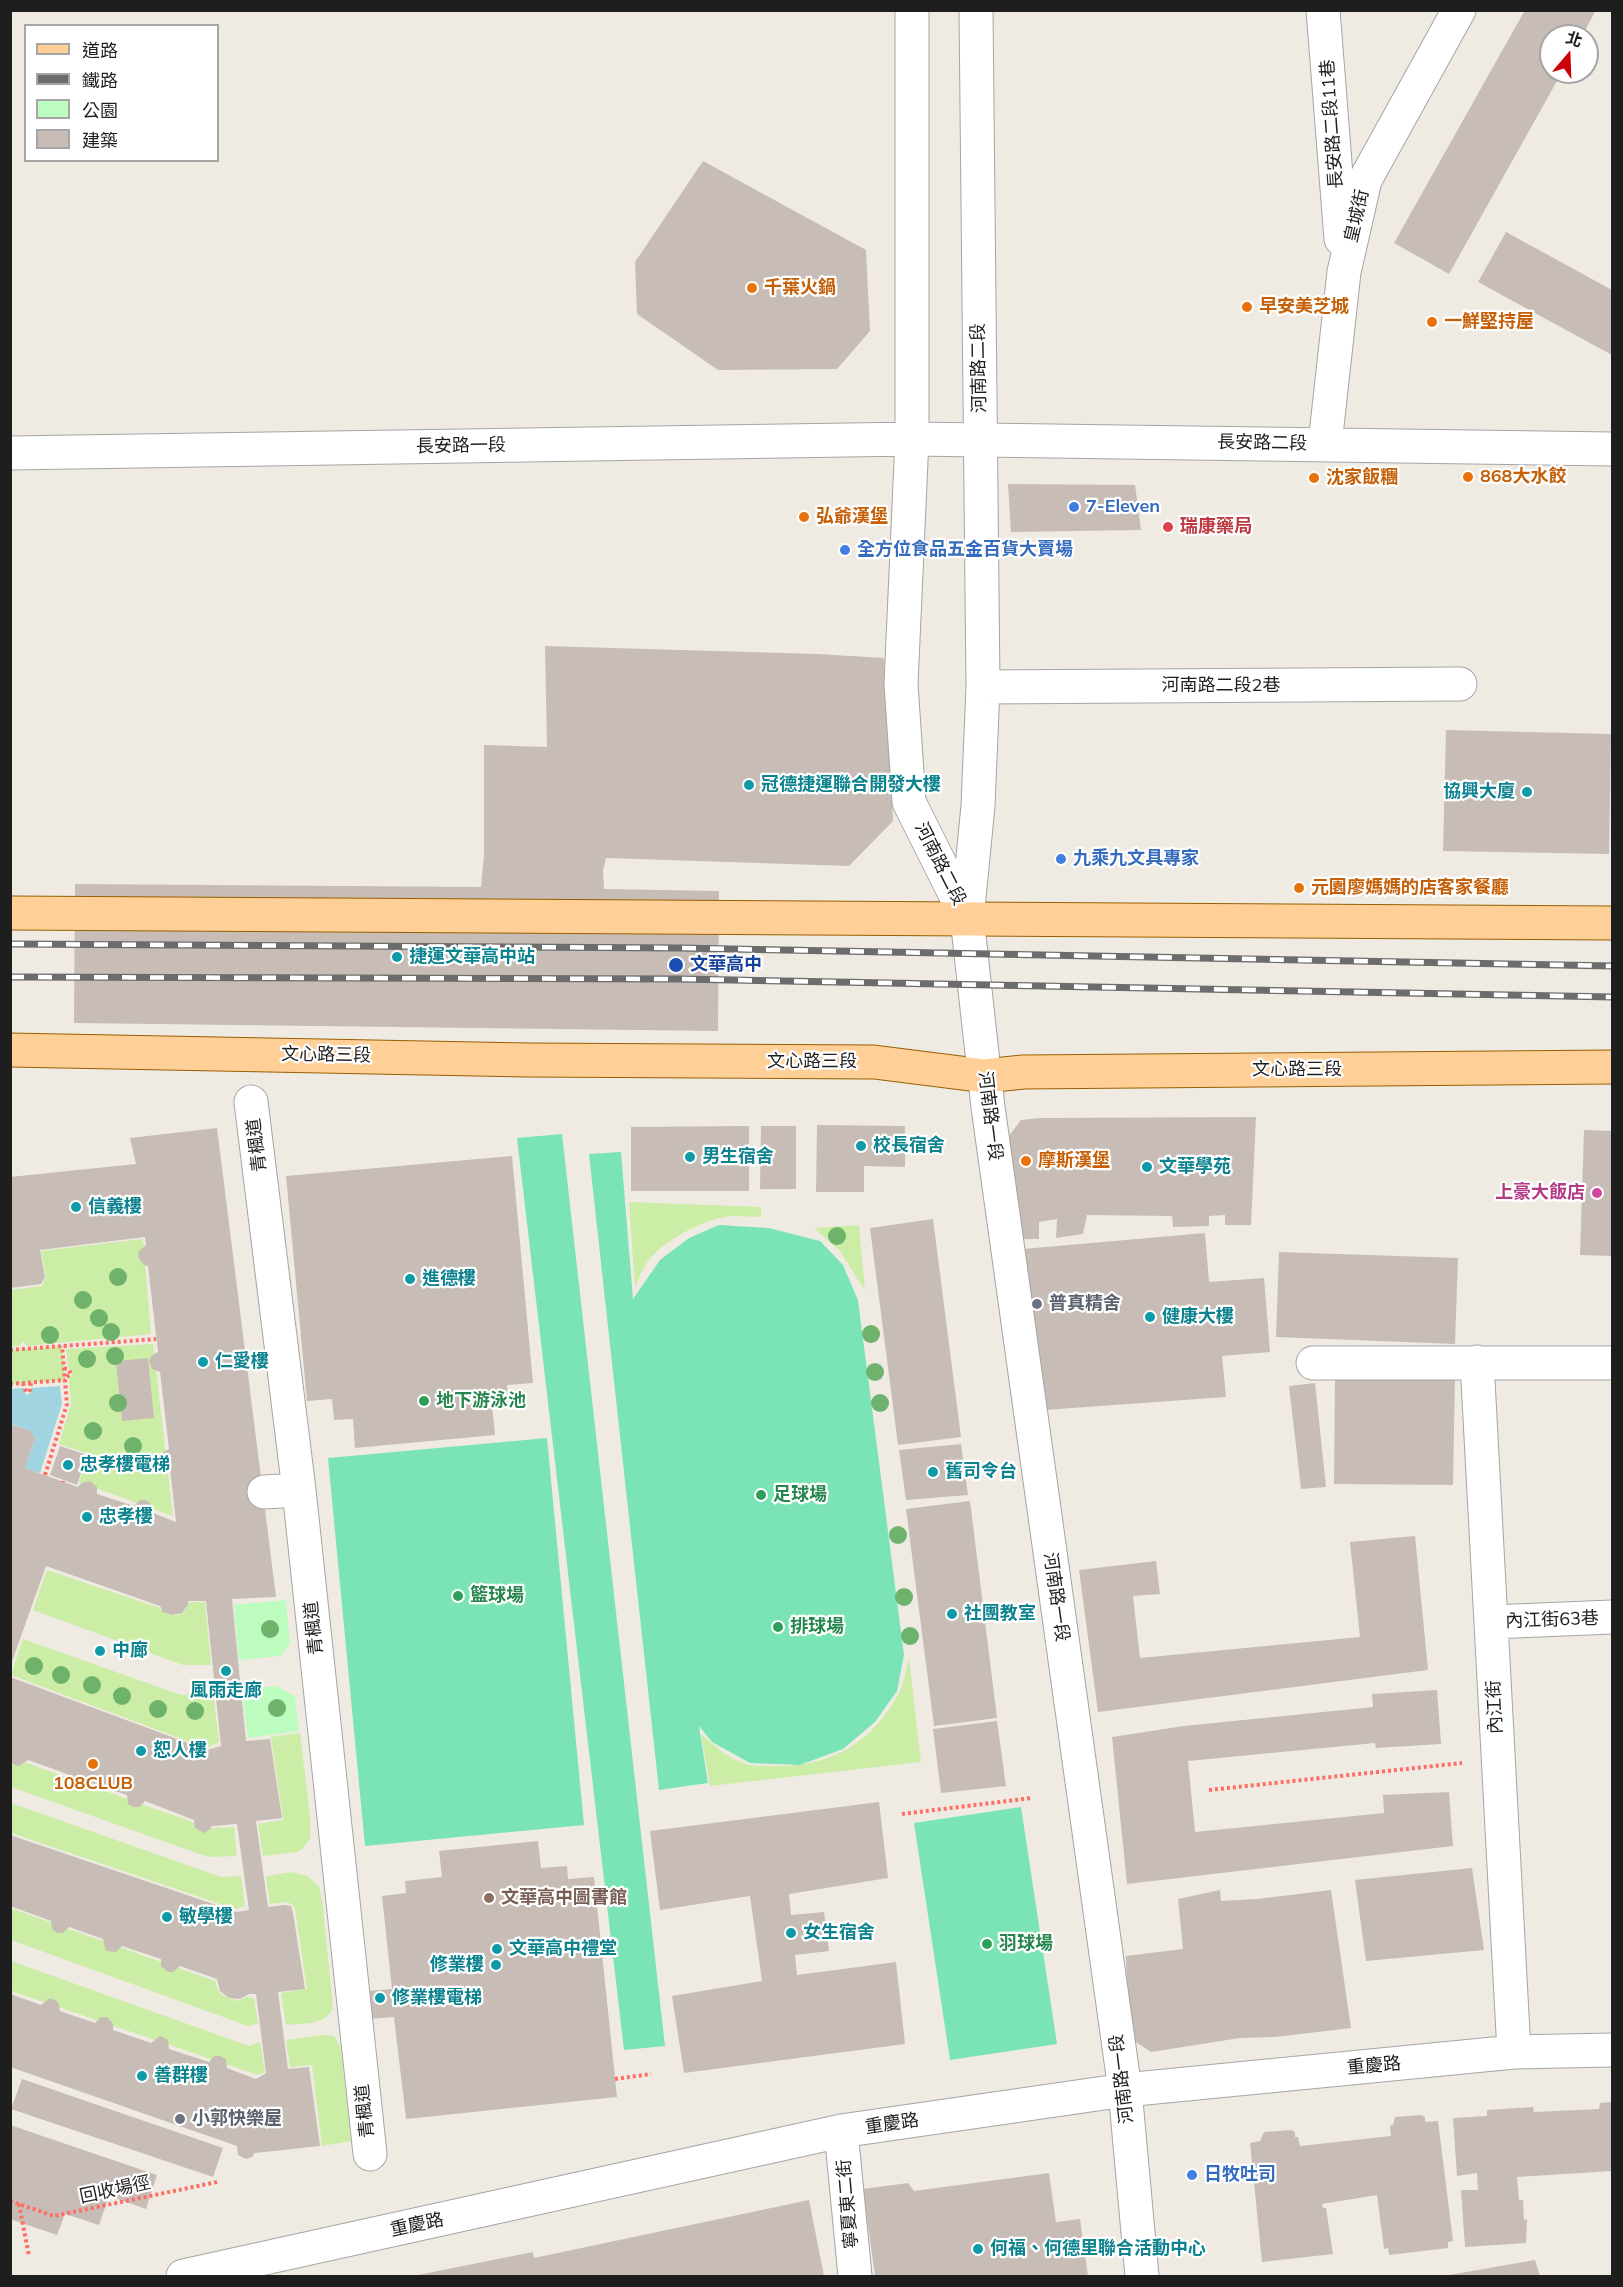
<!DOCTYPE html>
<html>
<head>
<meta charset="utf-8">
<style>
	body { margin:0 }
	#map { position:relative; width:1623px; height:2287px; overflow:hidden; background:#efebe3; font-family:Mulish,"Noto Sans TC",sans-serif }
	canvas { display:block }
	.frame { position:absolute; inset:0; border:12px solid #1e1e1e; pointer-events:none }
	.legend { position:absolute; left:24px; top:24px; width:195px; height:138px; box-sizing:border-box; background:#fff; border:2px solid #a5a5a5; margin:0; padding:8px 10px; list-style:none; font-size:18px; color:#1e1e1e }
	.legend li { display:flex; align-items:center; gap:12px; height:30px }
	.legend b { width:30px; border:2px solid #a5a5a5 }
	.north { position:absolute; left:1539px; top:24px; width:60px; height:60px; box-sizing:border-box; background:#fff; border:2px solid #a5a5a5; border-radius:50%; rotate:19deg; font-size:16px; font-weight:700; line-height:24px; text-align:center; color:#1e1e1e }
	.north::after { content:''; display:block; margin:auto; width:21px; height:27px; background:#cb0008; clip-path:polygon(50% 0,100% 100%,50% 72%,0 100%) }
</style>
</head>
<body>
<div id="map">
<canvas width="1623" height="2287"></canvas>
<div class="frame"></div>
<ul class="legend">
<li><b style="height:8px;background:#ffcf98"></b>道路</li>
<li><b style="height:8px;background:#6c6c6c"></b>鐵路</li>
<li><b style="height:16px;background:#bcfdbf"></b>公園</li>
<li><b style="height:16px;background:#c7bdb6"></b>建築</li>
</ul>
<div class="north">北</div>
</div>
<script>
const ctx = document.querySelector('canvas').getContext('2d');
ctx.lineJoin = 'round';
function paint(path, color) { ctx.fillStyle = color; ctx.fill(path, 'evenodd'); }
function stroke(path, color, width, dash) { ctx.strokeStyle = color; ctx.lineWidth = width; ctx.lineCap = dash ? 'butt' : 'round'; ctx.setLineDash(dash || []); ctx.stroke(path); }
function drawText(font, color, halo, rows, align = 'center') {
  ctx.font = font + ' Mulish,"Noto Sans TC",sans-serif'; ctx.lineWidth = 4.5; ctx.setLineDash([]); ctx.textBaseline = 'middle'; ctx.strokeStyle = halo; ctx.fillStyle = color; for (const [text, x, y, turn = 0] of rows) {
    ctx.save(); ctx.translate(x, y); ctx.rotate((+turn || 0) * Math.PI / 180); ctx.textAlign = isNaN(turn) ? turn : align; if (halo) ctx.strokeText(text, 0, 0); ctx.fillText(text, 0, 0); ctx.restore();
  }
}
const grass = new Path2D(`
	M629,1202L761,1207V1217C752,1217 742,1216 733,1216C707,1218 675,1235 656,1252C645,1262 640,1275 635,1288Z
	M859,1225L865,1291L840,1251L814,1228Z
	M143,1239L151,1334L27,1346L23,1341L19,1346L11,1347V1290L42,1286L46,1277L41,1251Z
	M153,1344L173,1516L79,1482L89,1454L59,1444L71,1404L69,1379L72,1373L68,1367L66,1349Z
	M62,1346L65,1380L11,1384V1350Z
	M47,1570L160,1608C167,1615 174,1618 184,1612L189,1602H205L211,1665H183L33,1610Z
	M23,1639L181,1695L213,1692L219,1742L206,1748L11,1675Z
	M909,1658L921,1762L710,1786L701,1734C715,1746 732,1762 751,1765C759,1767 767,1766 775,1766C831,1767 872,1743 899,1693C904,1683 906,1669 909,1658Z
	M300,1733L310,1816V1839L302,1849L297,1852L263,1856L258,1824L283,1820L271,1737Z
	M10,1757L209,1828L234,1827L237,1856L208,1857L11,1787Z
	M11,1803L221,1877L241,1876L245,1906L235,1909L11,1833Z
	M291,1872L307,1876L319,1886L323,1907L333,2008C325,2026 302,2023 286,2025L281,1993L307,1989L295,1909C290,1899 280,1903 270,1904L266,1876Z
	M10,1908L215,1981C219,1996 225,1997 238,2001L247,1997L254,1998L258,2024L248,2026L11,1940Z
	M11,1961L249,2046L260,2042L265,2072L258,2075L11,1991Z
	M322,2035L334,2036L341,2049L351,2141L322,2146L312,2065L290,2067L286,2040Z`);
const park = new Path2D(`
	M286,1600L290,1644L280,1656L239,1660L234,1605Z
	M276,1686L295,1696L299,1731L248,1738L242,1690Z`);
const pitch = new Path2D(`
	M562,1134L665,2046L624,2050L517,1138Z
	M621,1152L633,1299L660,1260L689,1238L719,1225L769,1228L820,1241L843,1265L858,1300L904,1655L897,1691L875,1722L843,1749L800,1765L750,1763L712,1742L699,1726L708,1783L659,1790L589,1154Z
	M547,1438L584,1825L365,1846L328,1458Z
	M1021,1807L1057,2044L950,2060L914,1823Z`);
const water = new Path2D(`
	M60,1386L62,1404L40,1473L25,1468L35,1439L31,1431L11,1424V1389L24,1388L25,1393L27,1395L31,1393V1388Z`);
const building = new Path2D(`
	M1525,10H1596L1582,36H1551V72H1562L1449,274L1394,243Z
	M703,161L866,250L870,331L837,369L718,370L637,314L635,262Z
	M1506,232L1612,290V355L1478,282Z
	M1008,484L1135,485L1141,530L1011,532Z
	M545,646L817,654L884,658L893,821L849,866L606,858L603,871L604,889L719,891L718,1031L74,1023L75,884L481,887L484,855V745L547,747Z
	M1446,730L1611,734L1609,854L1443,851Z
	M1256,1117L1251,1225H1225V1215L1209,1216V1226L1173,1227L1172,1216L1087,1215L1083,1234L1056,1238L1057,1219L1039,1222V1239H1017L1005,1141L1021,1120L1040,1118Z
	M817,1125L905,1126V1167L864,1166V1192H816Z
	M749,1126V1191H631V1127Z
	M761,1126H796V1189H760Z
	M217,1128L276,1597L232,1599L246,1741L270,1739L282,1818L256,1821L268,1907L284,1905L291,1906L293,1913L305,1989L278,1992L288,2069L309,2067L320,2146L255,2153L252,2157L246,2159L238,2155L237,2146L10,2067V1994L41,2005L50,1998L58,2002L60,2011L95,2023L101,2017H107L113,2024V2030L151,2043L160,2036L168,2040L169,2049L209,2062L214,2056H220L226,2059L227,2068L256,2079L266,2073L256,1994H249L240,1999L229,1998L220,1991L217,1979L180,1966L173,1972H168L161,1966V1959L122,1946L116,1952L107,1951L105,1948L103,1939L69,1927L63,1933H57L52,1929L51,1921L10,1906V1835L237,1912L249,1910L237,1824L212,1826L209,1830L204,1833L195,1828L194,1820L145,1801L139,1807H133L128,1804L127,1795L85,1781L79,1786H73L66,1780L67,1774L28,1760L19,1766L13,1764L10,1760V1677L207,1750L221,1746L206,1601H188V1605L182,1613L172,1615L163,1612L160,1606L46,1566L10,1667V1424L31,1431L35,1439L25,1468L78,1487L81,1483L90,1481L97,1487V1494L134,1506L140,1500H146L151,1504L153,1513L176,1522L170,1468L163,1466L160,1461L163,1452L169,1449L160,1372L152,1369L149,1361L152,1355L158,1352L148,1266L144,1265L138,1257L139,1251L146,1245L145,1237L40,1250L45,1277L41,1284L10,1288V1177L136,1164L130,1138Z
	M1584,1130L1612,1131V1256L1580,1255Z
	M512,1156L533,1383L507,1385L508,1403L492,1404L495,1435L355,1448L353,1419L334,1420L332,1399L307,1401L286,1176Z
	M933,1219L961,1437L898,1445L870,1228Z
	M1205,1233L1209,1282L1264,1278L1270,1352L1222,1356L1226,1397L1045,1410L1023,1249Z
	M1279,1252L1458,1258L1455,1344L1276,1337Z
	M148,1358L154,1418L122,1421L116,1361Z
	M1335,1373L1455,1375L1453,1485L1334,1484Z
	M1315,1383L1326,1487L1301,1489L1289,1386Z
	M961,1444L968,1495L906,1500L899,1450Z
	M60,1446L87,1455L77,1485L50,1475Z
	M970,1501L997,1718L934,1726L906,1509Z
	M1415,1536L1428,1670L1098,1712L1079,1570L1156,1561L1160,1594L1133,1596L1140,1658L1360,1637L1350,1542Z
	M1437,1690L1441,1744L1376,1748L1375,1743L1188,1761L1195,1832L1384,1813L1383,1795L1449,1792L1453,1846L1127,1884L1112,1737L1184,1726L1373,1707L1372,1694Z
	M997,1721L1006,1786L941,1793L933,1729Z
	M879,1802L888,1878L789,1894L791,1915L824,1912L829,1951L795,1955L797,1975L896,1962L905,2044L684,2073L672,1996L762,1981L750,1896L660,1910L650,1831Z
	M538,1841L541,1868L567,1866L568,1879L594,1877L617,2097L406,2119L394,2017L370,2019L367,1991L392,1989L382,1896L406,1893L405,1881L442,1877L439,1851Z
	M1472,1868L1484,1950L1366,1961L1355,1880Z
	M1220,1890L1221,1901L1257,1899L1331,1890L1351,2028L1275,2037L1240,2038L1151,2052L1128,2037L1126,1956L1183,1949L1178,1899Z
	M22,2079L223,2148L213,2177L11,2109Z
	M1612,2102V2171L1517,2177L1519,2200H1523L1524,2220L1527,2219L1526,2243L1465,2247L1461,2190H1478L1477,2173L1457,2176L1453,2118L1487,2116V2110L1533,2107L1534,2112L1599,2109L1600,2103Z
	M1421,2115L1425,2117V2122L1438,2121L1453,2241L1448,2242V2248L1389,2255L1388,2248L1384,2249L1377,2195L1322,2204L1323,2208H1326L1333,2254L1262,2262L1250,2143L1260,2141L1264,2132L1291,2130L1295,2132V2137H1298L1300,2146L1391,2136L1390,2126L1393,2125L1395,2117Z
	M10,2125L157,2175L146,2209L109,2196L99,2225L65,2214L57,2235L10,2219Z
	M1049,2173L1056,2222L1080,2219L1088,2276H875L863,2189L908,2183L914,2191Z
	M809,2200L824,2276H413L533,2252L534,2258Z
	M1535,2260L1540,2276H1449V2275Z`);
const path = new Path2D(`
	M10,1350L156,1339
	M64,1368L69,1370L71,1374L65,1378
	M23,1383L26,1392L30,1390L31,1383
	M10,1384L65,1380
	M45,1475L67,1404L62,1346
	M63,1482V1481
	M1209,1790L1462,1763
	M902,1814L1032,1798
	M615,2079L651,2074
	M10,2201L54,2216L217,2182
	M19,2204L29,2256`);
const minor = new Path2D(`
	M912,10V439L901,684L909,802L967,918
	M976,10L983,687L978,806L967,918L988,1107L1125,2090L1142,2276
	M1323,10L1341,239
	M1325,444L1344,272L1365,180L1459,10
	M10,453L912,439L1612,449
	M983,687L1460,684
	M251,1102L299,1490L370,2154
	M1477,1362L1514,2052
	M1313,1363H1612
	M264,1492L299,1490
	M1491,1622L1612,1617
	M841,2131L855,2276
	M183,2276L841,2131L1125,2090L1514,2052L1612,2050`);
const major = new Path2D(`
	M10,913L1612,923
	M10,1050L528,1060L874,1062L985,1076L1023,1072L1612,1067`);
const rail = new Path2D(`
	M10,944L680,948L1612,966
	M10,977L680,979L1612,997`);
const trees = [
	[837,1236],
	[118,1277],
	[83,1300],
	[99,1318],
	[111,1332],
	[871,1334],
	[50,1335],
	[115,1356],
	[87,1359],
	[875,1372],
	[118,1403],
	[880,1403],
	[93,1431],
	[133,1446],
	[898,1535],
	[904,1597],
	[270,1629],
	[910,1636],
	[34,1666],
	[61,1675],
	[92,1685],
	[122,1696],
	[277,1708],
	[158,1709],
	[195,1711]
];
const markers = [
	[752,288,6,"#e8710a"],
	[1247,307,6,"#e8710a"],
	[1432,322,6,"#e8710a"],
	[1468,477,6,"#e8710a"],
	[1314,478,6,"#e8710a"],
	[1074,507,6,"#3f7fe0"],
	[804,517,6,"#e8710a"],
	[1168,527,6,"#e0444e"],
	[845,550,6,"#3f7fe0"],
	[749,785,6,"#0f9aa8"],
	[1527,792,6,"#0f9aa8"],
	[1061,859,6,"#3f7fe0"],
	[1299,888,6,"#e8710a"],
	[397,957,6,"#0f9aa8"],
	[676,965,8,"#1a4fb4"],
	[861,1146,6,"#0f9aa8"],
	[690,1157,6,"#0f9aa8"],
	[1026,1161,6,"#e8710a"],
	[1147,1167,6,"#0f9aa8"],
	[1597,1193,6,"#d1479c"],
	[76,1207,6,"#0f9aa8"],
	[410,1279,6,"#0f9aa8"],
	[1037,1304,6,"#6b7280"],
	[1150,1317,6,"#0f9aa8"],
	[203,1362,6,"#0f9aa8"],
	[424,1401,6,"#2e9e5b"],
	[68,1465,6,"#0f9aa8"],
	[933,1472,6,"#0f9aa8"],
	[761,1495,6,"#2e9e5b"],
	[87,1517,6,"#0f9aa8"],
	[458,1596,6,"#2e9e5b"],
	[952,1614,6,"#0f9aa8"],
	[778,1627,6,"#2e9e5b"],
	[100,1651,6,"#0f9aa8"],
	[226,1671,6,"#0f9aa8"],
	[141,1751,6,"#0f9aa8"],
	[93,1764,6,"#e8710a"],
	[489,1898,6,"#8d6e63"],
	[167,1917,6,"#0f9aa8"],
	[791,1933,6,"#0f9aa8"],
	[987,1944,6,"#2e9e5b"],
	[497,1949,6,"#0f9aa8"],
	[496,1965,6,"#0f9aa8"],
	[380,1998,6,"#0f9aa8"],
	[142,2076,6,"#0f9aa8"],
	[180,2119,6,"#6b7280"],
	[1192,2175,6,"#3f7fe0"],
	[978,2249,6,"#0f9aa8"]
];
const streetNames = [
	["長安路二段11巷",1332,124,-94],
	["皇城街",1357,216,-77],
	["河南路二段",979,368,-91],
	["長安路二段",1262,443,1],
	["長安路一段",461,446,-1],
	["河南路二段2巷",1221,686],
	["河南路二段",940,864,63],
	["文心路三段",326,1055,1],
	["文心路三段",812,1062],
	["文心路三段",1297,1070],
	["河南路一段",990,1116,83],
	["青楓道",257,1145,-97],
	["河南路一段",1056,1597,82],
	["內江街63巷",1552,1620,-2],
	["青楓道",314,1628,-96],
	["內江街",1495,1707,-93],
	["重慶路",1374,2066,-5],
	["河南路一段",1122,2079,-97],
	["青楓道",365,2111,-96],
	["重慶路",892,2124,-8],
	["回收場徑",115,2190,-12],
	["寧夏東二街",848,2204,-95],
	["重慶路",417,2225,-12]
];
const foodNames = [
	["千葉火鍋",764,288],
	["早安美芝城",1259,307],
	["一鮮堅持屋",1444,322],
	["868大水餃",1480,477],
	["沈家飯糰",1326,478],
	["弘爺漢堡",816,517],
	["元園廖媽媽的店客家餐廳",1311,888],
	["摩斯漢堡",1038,1161],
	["108CLUB",93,1784,"center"]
];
const shopNames = [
	["7-Eleven",1086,507],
	["全方位食品五金百貨大賣場",857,550],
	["九乘九文具專家",1073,859],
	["日牧吐司",1204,2175]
];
const healthNames = [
	["瑞康藥局",1180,527]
];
const cultureNames = [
	["冠德捷運聯合開發大樓",761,785],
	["協興大廈",1515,792,"right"],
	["捷運文華高中站",409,957],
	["校長宿舍",873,1146],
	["男生宿舍",702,1157],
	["文華學苑",1159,1167],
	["信義樓",88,1207],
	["進德樓",422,1279],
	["健康大樓",1162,1317],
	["仁愛樓",215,1362],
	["忠孝樓電梯",80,1465],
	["舊司令台",945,1472],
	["忠孝樓",99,1517],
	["社團教室",964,1614],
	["中廊",112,1651],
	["風雨走廊",226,1691,"center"],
	["恕人樓",153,1751],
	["敏學樓",179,1917],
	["女生宿舍",803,1933],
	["文華高中禮堂",509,1949],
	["修業樓",484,1965,"right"],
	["修業樓電梯",392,1998],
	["善群樓",154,2076],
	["何福、何德里聯合活動中心",990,2249]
];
const transitNames = [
	["文華高中",690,965]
];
const hotelNames = [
	["上豪大飯店",1585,1193]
];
const worshipNames = [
	["普真精舍",1049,1304],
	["小郭快樂屋",192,2119]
];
const leisureNames = [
	["地下游泳池",436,1401],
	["足球場",773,1495],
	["籃球場",470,1596],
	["排球場",790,1627],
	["羽球場",999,1944]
];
const educationNames = [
	["文華高中圖書館",501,1898]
];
paint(grass, '#cbeda5');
paint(park, '#bcfdbf');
paint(pitch, '#7be4b7');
paint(water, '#a0d4e0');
paint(building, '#c7bdb6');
stroke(minor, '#a5a5a5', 35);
stroke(major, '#975f00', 35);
stroke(path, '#ff6e64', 4, [3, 3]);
stroke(minor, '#fff', 33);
stroke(major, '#ffcf98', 33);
stroke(rail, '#6c6c6c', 7);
stroke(rail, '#fff', 4.5, [14]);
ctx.fillStyle = '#6eb26c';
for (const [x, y] of trees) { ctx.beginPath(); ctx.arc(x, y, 9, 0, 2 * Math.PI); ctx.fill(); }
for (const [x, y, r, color] of markers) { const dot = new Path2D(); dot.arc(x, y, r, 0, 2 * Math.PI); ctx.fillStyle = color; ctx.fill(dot); stroke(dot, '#fff', 2); }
drawText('18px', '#1e1e1e', '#fff', streetNames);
drawText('bold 18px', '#c56008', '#fff', foodNames, 'left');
drawText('bold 18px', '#366cbe', '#fff', shopNames, 'left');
drawText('bold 18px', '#be3a42', '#fff', healthNames, 'left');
drawText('bold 18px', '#0d838f', '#fff', cultureNames, 'left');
drawText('bold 18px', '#164399', '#fff', transitNames, 'left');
drawText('bold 18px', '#b23c85', '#fff', hotelNames, 'right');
drawText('bold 18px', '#5b616d', '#fff', worshipNames, 'left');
drawText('bold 18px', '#27864d', '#fff', leisureNames, 'left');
drawText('bold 18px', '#785e54', '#fff', educationNames, 'left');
</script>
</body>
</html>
